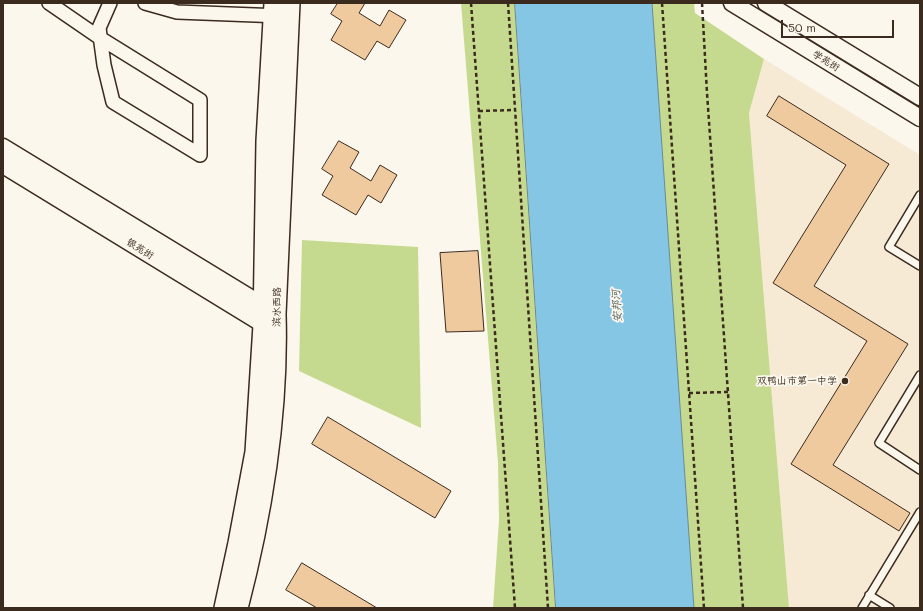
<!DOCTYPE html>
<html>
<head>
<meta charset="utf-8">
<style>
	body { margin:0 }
	#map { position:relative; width:923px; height:611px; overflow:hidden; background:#fbf7ec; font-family:Mali,sans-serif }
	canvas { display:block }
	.frame { position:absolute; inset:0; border:4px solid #3b2a1e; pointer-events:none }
	.scale { position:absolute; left:781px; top:20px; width:113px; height:18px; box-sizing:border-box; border:2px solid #3b2a1e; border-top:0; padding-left:5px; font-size:12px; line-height:14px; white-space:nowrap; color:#3b2a1e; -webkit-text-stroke:3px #fbf7ec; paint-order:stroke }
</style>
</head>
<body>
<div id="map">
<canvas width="923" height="611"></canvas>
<div class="frame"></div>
<div class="scale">50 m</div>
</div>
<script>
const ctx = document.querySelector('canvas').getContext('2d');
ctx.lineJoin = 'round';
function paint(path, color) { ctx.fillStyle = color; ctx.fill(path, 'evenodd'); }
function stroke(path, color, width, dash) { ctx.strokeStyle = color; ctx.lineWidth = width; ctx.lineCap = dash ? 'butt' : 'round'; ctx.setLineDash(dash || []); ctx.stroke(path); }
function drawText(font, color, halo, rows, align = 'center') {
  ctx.font = font + ' Mali,"LXGW WenKai TC",sans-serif'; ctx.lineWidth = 3.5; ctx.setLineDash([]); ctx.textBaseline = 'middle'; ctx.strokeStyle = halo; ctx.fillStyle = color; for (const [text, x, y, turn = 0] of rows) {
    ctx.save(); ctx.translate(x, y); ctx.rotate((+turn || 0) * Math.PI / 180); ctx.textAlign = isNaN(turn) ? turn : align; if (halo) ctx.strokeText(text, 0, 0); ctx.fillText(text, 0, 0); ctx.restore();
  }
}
const built = new Path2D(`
	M764,59L920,155V608H789L749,113Z`);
const green = new Path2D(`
	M461,3H515L556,608H493L499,520L498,463Z
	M652,3H694L695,13L764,59L749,113L789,608H694Z
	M302,240L418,247L421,428L299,371Z`);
const water = new Path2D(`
	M515,3H652L694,608H556Z`);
const building = new Path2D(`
	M338,3H365L359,13L380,26L389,10L406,20L389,48L377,41L365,60L331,40L342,21L331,14Z
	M779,96L889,164L814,286L908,344L833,465L910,513L899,531L791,464L867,341L773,283L846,165L767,116Z
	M339,141L359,152L350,168L371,181L380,165L397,175L381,203L368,195L356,215L322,195L333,176L322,169Z
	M478,251L484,331L446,332L440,253Z
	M328,417L451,491L435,518L312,444Z
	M302,563L377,608H317L286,590Z`);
const path = new Path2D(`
	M471,3L515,608
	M508,3L548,608
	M662,3L704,608
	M702,3L707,93L743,608
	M479,111L515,110
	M689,393L728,392`);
const service = new Path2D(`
	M920,195L889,247L920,266
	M920,375L879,443L920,470
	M869,595L890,608
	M862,608L920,512`);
const minor = new Path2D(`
	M49,3L100,38L200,100V155
	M110,3L99,28L104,65L113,102L200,155
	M145,3L177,12L281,16`);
const tertiary = new Path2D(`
	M732,3L920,118
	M766,3L920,97
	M3,147L272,311
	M3,165L271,329`);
const secondary = new Path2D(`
	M224,608L238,543L255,452L263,325L266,141L274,3
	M238,608C263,512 279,413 276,314L290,3`);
const markers = [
	[845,381,4,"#3b2a1e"]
];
const streetNames = [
	["学苑街",826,61,32],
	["银苑街",140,249,32],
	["滨水西路",277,307,-89]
];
const poiNames = [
	["双鸭山市第一中学",837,381]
];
const waterNames = [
	["安邦河",617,306,-94]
];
paint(built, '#f7ead5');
paint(green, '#c6da8f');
paint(water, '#85c6e5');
stroke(water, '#678895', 1);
paint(building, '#efca9f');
stroke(building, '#3b2a1e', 1);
stroke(service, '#3b2a1e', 10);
stroke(minor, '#3b2a1e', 16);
stroke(tertiary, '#3b2a1e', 19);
stroke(secondary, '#3b2a1e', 22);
stroke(path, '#3b2a1e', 2.5, [4, 3]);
stroke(service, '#fbf7ec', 7);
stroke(minor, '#fbf7ec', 13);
stroke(tertiary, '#fbf7ec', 16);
stroke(secondary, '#fbf7ec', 19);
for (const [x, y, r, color] of markers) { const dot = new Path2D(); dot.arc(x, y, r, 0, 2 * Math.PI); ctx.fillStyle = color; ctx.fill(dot); stroke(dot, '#fbf7ec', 1.5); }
drawText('10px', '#3b2a1e', '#fbf7ec', streetNames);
drawText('10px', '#3b2a1e', '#fbf7ec', poiNames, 'right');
drawText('italic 11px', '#51595a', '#fbf7ec', waterNames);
</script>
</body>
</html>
